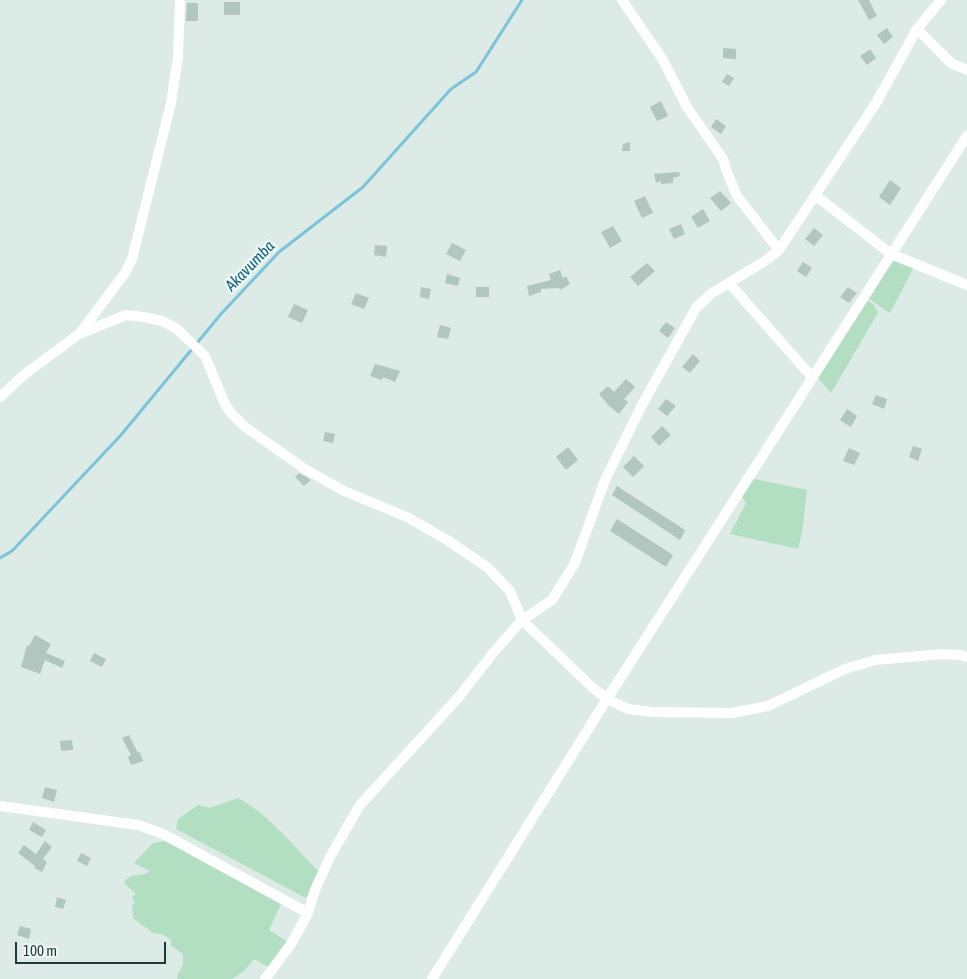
<!DOCTYPE html>
<html>
<head>
<meta charset="utf-8">
<style>
	body { margin:0 }
	#map { position:relative; width:967px; height:979px; overflow:hidden; background:#dcebe6; font-family:"Asap Condensed",sans-serif }
	canvas { display:block }
	.scale { position:absolute; left:15px; top:942px; width:151px; height:22px; box-sizing:border-box; border:2px solid #1d3c36; border-top:0; padding-left:6px; font-size:15px; line-height:18px; white-space:nowrap; color:#1d3c36; -webkit-text-stroke:4px #edf7f3; paint-order:stroke }
</style>
</head>
<body>
<div id="map">
<canvas width="967" height="979"></canvas>
<div class="scale">100 m</div>
</div>
<script>
const ctx = document.querySelector('canvas').getContext('2d');
ctx.lineJoin = 'round';
function paint(path, color) { ctx.fillStyle = color; ctx.fill(path, 'evenodd'); }
function stroke(path, color, width, dash) { ctx.strokeStyle = color; ctx.lineWidth = width; ctx.lineCap = dash ? 'butt' : 'round'; ctx.setLineDash(dash || []); ctx.stroke(path); }
function drawText(font, color, halo, rows, align = 'center') {
  ctx.font = font + ' "Asap Condensed",sans-serif'; ctx.lineWidth = 5; ctx.setLineDash([]); ctx.textBaseline = 'middle'; ctx.strokeStyle = halo; ctx.fillStyle = color; for (const [text, x, y, turn = 0] of rows) {
    ctx.save(); ctx.translate(x, y); ctx.rotate((+turn || 0) * Math.PI / 180); ctx.textAlign = isNaN(turn) ? turn : align; if (halo) ctx.strokeText(text, 0, 0); ctx.fillText(text, 0, 0); ctx.restore();
  }
}
const green = new Path2D(`
	M897,260L914,267L890,313L869,299V296L893,261Z
	M867,300L874,305L878,313L831,393L818,378Z
	M755,479L807,490L802,532L798,549L730,534L746,503L742,497L751,482Z
	M238,798C267,813 295,847 318,871L306,898L176,829L178,819L198,805L210,808Z
	M166,841L281,904L269,930L288,942L268,967L254,959L244,971L232,979H177L178,974L183,965V954L171,946V940L162,934L153,933L133,918L132,906L135,903L132,897L136,894L124,883C133,870 140,879 150,871L134,863L153,843Z`);
const stream = new Path2D(`
	M0,558L12,551L121,435L221,314L279,252L363,187L451,89L476,72L522,0`);
const building = new Path2D(`
	M858,0H869L877,16L869,20Z
	M224,2H240V15H224Z
	M187,3H198V21H186Z
	M887,28L893,37L884,44L877,35Z
	M723,48L736,49V59L723,58Z
	M870,49L876,58L867,65L860,56Z
	M727,74L734,78L729,86L722,82Z
	M661,101L668,116L657,121L650,107Z
	M716,119L726,126L721,134L711,127Z
	M630,142V151H622L623,144Z
	M679,172L680,176L673,178V183L661,184V181L656,183L654,174Z
	M890,180L901,188L890,205L879,197Z
	M720,191L731,203L721,211L710,198Z
	M645,196L653,213L642,218L634,201Z
	M703,209L710,221L698,228L691,217Z
	M681,224L685,234L674,239L669,229Z
	M613,226L622,241L610,248L601,232Z
	M814,228L823,235L814,246L805,239Z
	M452,243L466,250L460,261L446,254Z
	M375,245L387,246L386,257L374,255Z
	M803,262L812,268L806,277L797,271Z
	M647,263L655,271L638,286L630,277Z
	M560,270L563,278L566,276L570,284L560,290L559,288L541,289V292L529,296L527,286L551,280L549,274Z
	M447,274L460,278L458,286L445,283Z
	M421,287L431,289L429,299L420,297Z
	M476,287H489V297H476Z
	M848,287L857,293L849,303L840,297Z
	M356,293L369,298L364,309L351,304Z
	M294,304L308,310L302,323L288,317Z
	M666,322L675,328L668,338L659,331Z
	M440,325L451,328L448,339L437,337Z
	M693,354L700,361L690,373L682,367Z
	M375,364L400,371L395,382L383,377L382,380L370,376Z
	M626,379L635,387L624,399L628,402L619,414L609,406L599,394L608,386L614,392Z
	M876,395L887,399L884,409L872,404Z
	M666,399L676,406L667,416L658,409Z
	M847,409L857,416L851,427L840,420Z
	M662,426L671,435L659,446L651,437Z
	M325,432L335,434L333,443L323,441Z
	M913,446L922,449L918,461L909,457Z
	M568,447L578,460L566,470L556,457Z
	M849,448L860,453L854,465L843,461Z
	M634,456L644,466L633,477L623,467Z
	M299,473L311,480L304,486L295,477Z
	M617,486L685,530L680,540L612,495Z
	M617,519L673,555L666,567L610,531Z
	M35,635L51,644L46,653L65,661L62,668L45,660L40,674L21,667L27,645L29,646Z
	M94,653L106,659L102,667L90,661Z
	M129,735L138,753L140,752L143,761L131,765L128,757L131,755L122,738Z
	M72,740L73,750L61,751L60,741Z
	M45,787L57,790L54,802L42,798Z
	M33,822L46,830L42,837L29,830Z
	M45,841L52,847L43,859L47,862L42,872L34,868L35,866L18,853L24,845L36,854Z
	M81,853L91,858L87,866L77,861Z
	M57,897L66,900L63,909L55,907Z
	M20,926L31,929L29,939L17,935Z`);
const minor = new Path2D(`
	M622,0L663,60L687,107L723,159L727,172L737,196L779,250
	M917,29L951,63L967,70
	M815,195L891,254L967,285
	M729,283L812,377
	M80,333L125,273L132,259L171,103L178,57L180,0
	M0,397L25,374L79,334L126,315L144,317L162,321L177,329L205,356L225,404L230,412L245,427L305,469L344,491L407,517L447,540L487,567L510,591L522,620L592,687L607,699L628,709L651,712L732,713L768,706L845,669L875,660L943,654L960,655L967,657
	M0,806L138,825L163,834L308,913
	M265,979L291,944L308,913L315,890L331,855L360,805L458,698L493,653L522,620L552,600L575,563L605,480L642,405L696,308L712,293L765,261L779,250L876,103L917,29L941,0
	M432,979L607,699L967,136`);
const waterNames = [
	["Akavumba",250,266,-46]
];
paint(green, '#b2dfc2');
stroke(stream, '#7cc2d8', 3);
paint(building, '#b1c6bf');
stroke(minor, '#fff', 10);
drawText('italic 16px', '#11627e', '#edf7f3', waterNames);
</script>
</body>
</html>
